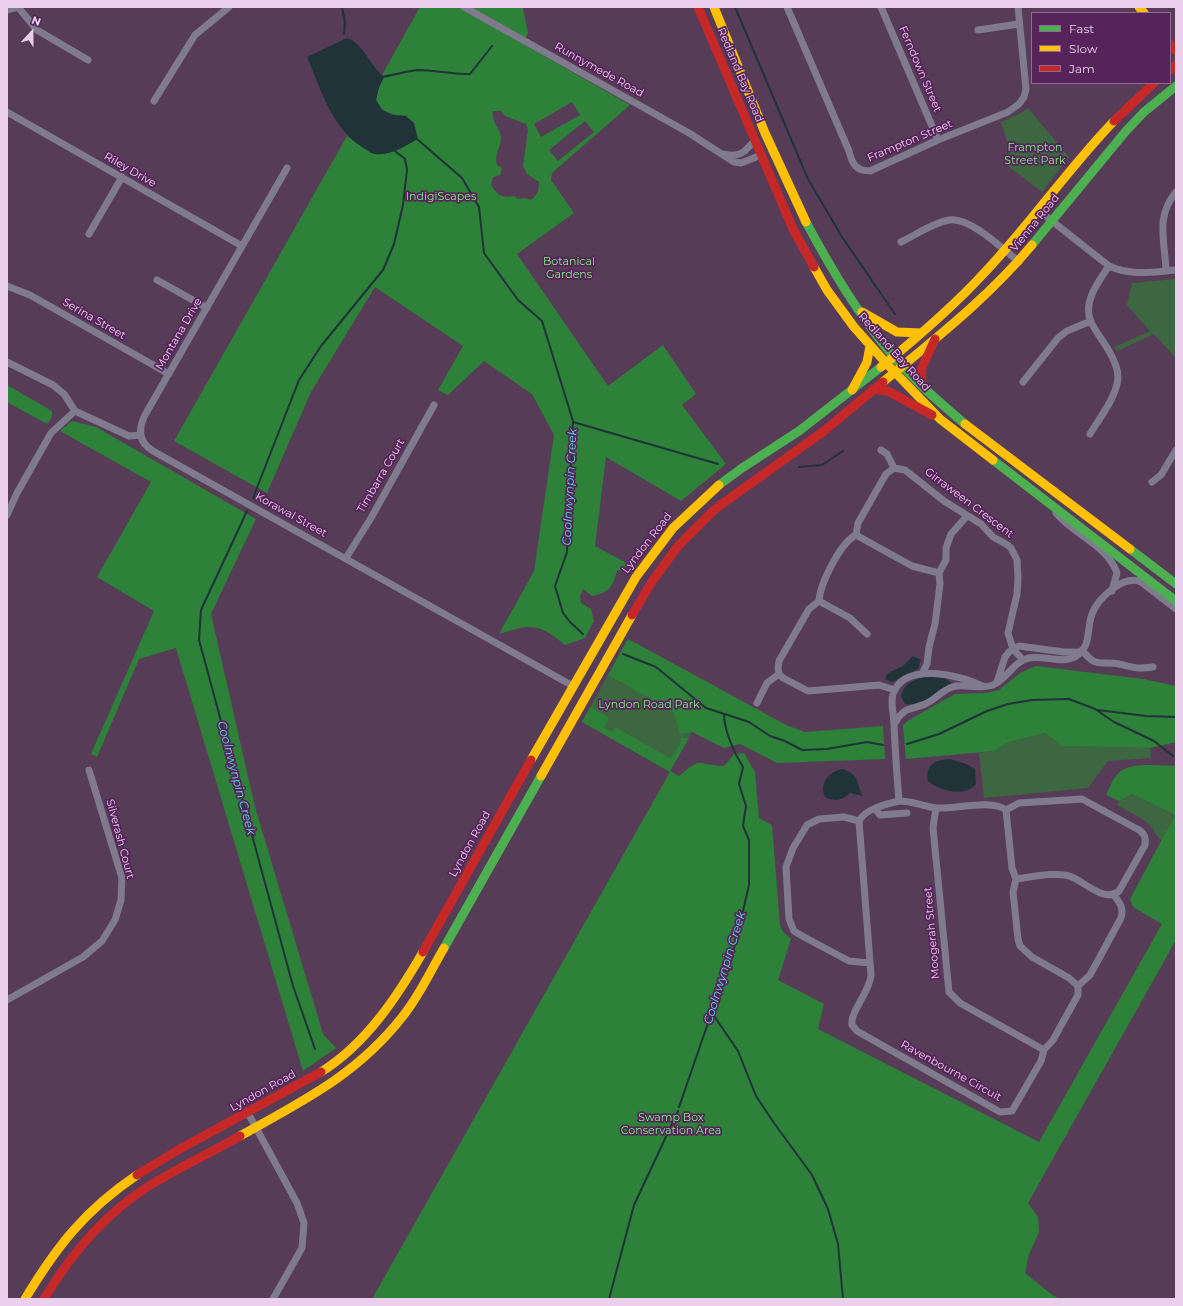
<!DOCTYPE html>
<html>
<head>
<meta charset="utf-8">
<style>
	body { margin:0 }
	#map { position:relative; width:1183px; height:1306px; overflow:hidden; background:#573c58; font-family:Montserrat,sans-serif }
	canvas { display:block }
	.frame { position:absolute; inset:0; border:8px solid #ecceed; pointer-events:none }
	.legend { position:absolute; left:1031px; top:12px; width:140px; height:72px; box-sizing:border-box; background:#56245a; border:1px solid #926895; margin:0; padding:5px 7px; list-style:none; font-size:12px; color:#ecceed }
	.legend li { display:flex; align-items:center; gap:8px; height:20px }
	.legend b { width:20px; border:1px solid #926895 }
	.north { position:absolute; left:12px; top:12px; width:40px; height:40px; -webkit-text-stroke:3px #56245a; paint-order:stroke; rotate:21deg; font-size:11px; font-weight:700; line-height:16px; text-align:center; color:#ecceed }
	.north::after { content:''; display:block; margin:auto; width:14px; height:18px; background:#ecceed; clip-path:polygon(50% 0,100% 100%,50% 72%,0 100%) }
</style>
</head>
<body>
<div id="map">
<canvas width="1183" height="1306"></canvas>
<div class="frame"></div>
<ul class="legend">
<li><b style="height:5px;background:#4caf50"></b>Fast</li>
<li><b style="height:5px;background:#ffc107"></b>Slow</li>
<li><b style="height:5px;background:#c62828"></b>Jam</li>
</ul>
<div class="north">N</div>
</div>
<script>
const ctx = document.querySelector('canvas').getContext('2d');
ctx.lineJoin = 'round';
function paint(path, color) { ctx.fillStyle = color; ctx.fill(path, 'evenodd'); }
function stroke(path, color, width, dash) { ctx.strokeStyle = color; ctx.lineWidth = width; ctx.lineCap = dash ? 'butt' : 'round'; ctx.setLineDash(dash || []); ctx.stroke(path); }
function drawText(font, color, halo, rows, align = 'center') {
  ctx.font = font + ' Montserrat,sans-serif'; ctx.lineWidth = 3.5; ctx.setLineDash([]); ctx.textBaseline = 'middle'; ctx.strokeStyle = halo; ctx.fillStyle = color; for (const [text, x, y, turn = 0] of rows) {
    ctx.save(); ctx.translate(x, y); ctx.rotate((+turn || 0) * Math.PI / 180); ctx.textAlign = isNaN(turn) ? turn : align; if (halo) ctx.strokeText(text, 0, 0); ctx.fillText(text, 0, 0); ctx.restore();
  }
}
const green = new Path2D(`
	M1028,108L1069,157L1042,192L1004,163L1010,149L1001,122L1021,113Z
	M1176,279V354L1174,356L1154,334L1117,351L1115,347L1150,331L1127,305L1132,283Z
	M628,639L717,687L670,771L582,722Z
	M1045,733L1062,746L1150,748L1151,758L1108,761L1088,788L984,798L979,753L994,751L1009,742Z
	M1132,794L1175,815L1162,840C1155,836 1156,833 1152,828C1145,818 1127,811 1117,805L1119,801Z`);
const forest = new Path2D(`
	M420,7H521L523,8L528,33L523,44L630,105L552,173L551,180L574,213L517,254L608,386L663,345L696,394L682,405L726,464L681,501L606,457L595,546L630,565L617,571C612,588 610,592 592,596L583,589L580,596L581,603L591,609L594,621L585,638L565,645C538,622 530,624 499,634L534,571L554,435L532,394L484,361L448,395L438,390L463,346L375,287L311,392L267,493L174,441L347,136L357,143L406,116C390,114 384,114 376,100L379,87L384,77L382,75ZM572,102L580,115L541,137L534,124ZM493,111H501L505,116L526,124L528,130L523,166L527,174L539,182C539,190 538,194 531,200L525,198L518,199L514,196C502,198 498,196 491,185L493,177L500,175L502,168L497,165C494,152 501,149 501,137C500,127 491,122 493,111ZM585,121L594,132L558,161L549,150Z
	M7,385L52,411V417L47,424L7,402Z
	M72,421L96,427L256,519L211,614L255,807L323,1034L336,1048L303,1071L176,648L139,659L97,757L91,754L154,611L97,577L151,482L60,431Z
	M628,639L786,725L805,732L883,726L885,759L777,763L740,744L724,748L692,732L680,734L673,711L608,675Z
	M1036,666L1143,679L1176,686V742L1150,748L1062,746L1045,733L1009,742L994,751L906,759L903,725L909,720L955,694L985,693L999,690L1020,673Z
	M590,707L609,718L604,728L612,732L615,727L671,759L681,742V738H689L670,771L679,776C704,755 695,765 724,766L734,754L744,753L755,772L759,818L772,825L780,925L783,932L791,939L778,980L824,1004L818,1029L1039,1142L1162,924L1133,907L1130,899L1175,815L1132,794L1119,801L1106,795C1110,787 1113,777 1121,771C1133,762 1161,766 1176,766V940L1028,1203L1038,1217L1039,1232L1029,1254L1025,1273L1051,1294L1060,1299H372L670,772L582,722Z`);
const water = new Path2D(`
	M347,38C364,44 370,66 384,77L379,87L376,100L382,110L393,115L406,116L414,123L418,139C405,146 391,156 375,154C371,154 366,149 362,147C331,127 321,89 307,57Z
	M913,656L921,660L918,669L892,682L885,679L888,673L903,666Z
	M929,676L946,679L952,683C940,692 921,706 905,704L901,696C905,682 915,679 929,676Z
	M950,759L966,764L975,769L976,784C965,798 940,791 928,781C925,764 936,760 950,759Z
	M843,769C861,776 855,782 863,796L850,793C842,801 835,802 825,797C819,783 829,771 843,769Z`);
const stream = new Path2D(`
	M342,7L345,23L344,34
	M735,7L808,179L842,237L895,314
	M382,77C394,75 406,71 418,70C436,70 453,75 470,74L492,46
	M417,139L462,178L479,207L484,253L518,300L542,321L573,421L567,552L555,586L563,613L570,622L583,634
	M573,422L718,464
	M799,467L822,465L843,451
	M253,498L299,380L321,346L383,270L394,244L403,205L407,170L405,159L395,151
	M247,511L201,610L199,640L293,986L315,1049
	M623,654L656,667L706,708L749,722L770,736L785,741L802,750L827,749L867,742L883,745
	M1098,710L1146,716L1176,717
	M907,744L939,734L987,711L1008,704L1032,700L1069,699L1095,709L1114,722L1154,741L1173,756
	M712,1013L738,1051L756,1096L774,1123L812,1175L828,1209L838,1244L843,1299
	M679,1107L735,945L749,885V840L743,826L746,806L739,784L743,767C734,753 724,730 724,714
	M609,1299L634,1205L678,1111`);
const street = new Path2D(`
	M18,7L37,30L88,60
	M464,7L689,133L734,162L741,163L761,155
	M787,7L849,151C852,164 856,171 870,171L938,140L1008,112L1019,104L1024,97L1026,89L1018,7
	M881,7L938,140
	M7,10L18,7
	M978,30L1019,24
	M154,101L195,35L229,7
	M7,112L242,246
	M723,154C740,158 745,152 755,140
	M287,168L145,415C138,429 138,442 153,451L573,686
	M1038,210L1109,266C1131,276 1152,272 1176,270
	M89,234L122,177
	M901,242C916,235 932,223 949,220C969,216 1003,249 1019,262
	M1166,271C1165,241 1155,217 1176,192
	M157,280L207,308
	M7,286L30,295L169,374
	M7,362L53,385L64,394L75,411L129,436L140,435
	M1023,382L1058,338L1067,331L1091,321
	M1090,434C1100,417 1117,397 1118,377C1118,368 1113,358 1109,351C1103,341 1096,332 1091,322C1082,302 1099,281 1109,266
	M881,450L887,454L894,468
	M1152,482L1161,475L1176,450
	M1056,513C1074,535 1108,546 1117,573L1112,591
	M7,515L17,493L51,433L75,411
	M346,558L371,518L434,405
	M939,573L946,560V548L951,534L967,516
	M819,601C820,584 840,543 856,535
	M867,634L850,618L819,601L809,609L779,661L778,668L779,674L783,678L808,691L879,685L895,690
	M1082,650C1098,670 1099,660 1119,664C1135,668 1136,669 1153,667
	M922,674L927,664L929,647L935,624L940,584L939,573L912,566L856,535L858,523L886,474L894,468L905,470L944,501L981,524L993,537L1006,544L1011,548L1017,560L1018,578L1017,594L1008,633L1013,649L1023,660
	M997,682L1005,657L1009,652L1019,646L1064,652H1080
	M757,703L767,683L779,674
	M895,723C897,719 901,714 905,711C910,708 919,707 925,704C935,700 945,687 956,686C968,685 981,689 993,685C1007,679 1014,661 1029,658C1043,655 1062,664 1075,657C1092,647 1086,630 1092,614C1098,598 1124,574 1141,582L1176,609
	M899,801C914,801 924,807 938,808C957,809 992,799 1006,810L1012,868L1016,879L1013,892L1018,939L1020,946L1032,957L1069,978L1078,986V995L1053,1040L1044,1050L1041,1061L1012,1111L1000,1112L857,1031L852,1025C850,1011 870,992 871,975L859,821C865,809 886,804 899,801Z
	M899,801C897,776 895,750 894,724C894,714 890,705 893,694C904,661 960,675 982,686
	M936,808L933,828L949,992L960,1003L1044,1050
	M875,809L880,815L907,813
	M1006,810L1019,803L1082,799L1139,830C1145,834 1146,838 1145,845L1119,891C1105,903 1086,883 1072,877C1058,871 1031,877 1016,879
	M859,821L844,817L819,819L807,825L804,830L793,848L786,867L789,919L794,931L804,937L849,961L870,963
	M1078,986L1090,975L1121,918C1124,908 1120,903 1114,895
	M7,1000L83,957L102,941L115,920L121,900L122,878L89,770
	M248,1113L297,1203L304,1223L302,1248L273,1299`);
const fast = new Path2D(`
	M806,222C830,267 856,311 888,350C911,378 938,401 965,424
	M1032,245L1126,131L1144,112L1176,86
	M993,460L1176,601
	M719,485L742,468L799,431L881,367
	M1130,549L1176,584
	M444,948L541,776`);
const slow = new Path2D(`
	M714,7L765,133L806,222
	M1139,7L1144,13
	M814,267L827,290L854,327L886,363L940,419L993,460
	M862,312L897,332L921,333
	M881,367C918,337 954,306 986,271C1031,223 1068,169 1114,121
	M883,382C935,339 989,297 1032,245
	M852,390L867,362L870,346
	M965,424L1130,549
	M531,760L636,577L673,528L719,485
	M541,776L632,615
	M321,1072C366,1044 397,997 423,952
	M240,1136C303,1101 358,1074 403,1016C420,995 431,970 444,948
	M25,1299C57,1246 85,1210 137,1175`);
const jam = new Path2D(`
	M698,7L793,229L814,267
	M1170,44L1176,51
	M1170,70L1176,65
	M1114,121L1154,83
	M922,384L921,370L935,339
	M873,389L888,391L932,415
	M632,615L651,583L678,546L715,509L824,431L883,382
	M423,952L531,760
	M137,1175L178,1150L321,1072
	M44,1299C71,1254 104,1214 149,1186C178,1168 210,1153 240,1136`);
const streetNames = [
	["Ferndown Street",920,69,67],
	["Runnymede Road",599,70,29],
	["Redland Bay Road",740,75,67],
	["Frampton Street",910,141,-23],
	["Riley Drive",130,170,30],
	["Vienna Road",1035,223,-51],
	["Serina Street",94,319,30],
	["Montana Drive",179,334,-60],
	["Redland Bay Road",894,352,48],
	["Timbarra Court",381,476,-60],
	["Girraween Crescent",969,503,37],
	["Korawal Street",291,515,29],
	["Lyndon Road",647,543,-52],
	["Silverash Court",120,839,75],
	["Lyndon Road",470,844,-61],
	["Moogerah Street",932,933,-95],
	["Ravenbourne Circuit",951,1071,29],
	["Lyndon Road",263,1091,-29]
];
const parkNames = [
	["Frampton",1035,148],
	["Street Park",1035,161],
	["IndigiScapes",441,197],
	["Botanical",569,262],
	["Gardens",569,275],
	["Lyndon Road Park",649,705],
	["Swamp Box",671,1118],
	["Conservation Area",671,1131]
];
const waterNames = [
	["Coolnwynpin Creek",570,487,-87],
	["Coolnwynpin Creek",236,778,75],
	["Coolnwynpin Creek",725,968,-73]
];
paint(green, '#3d6740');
paint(forest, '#2d8138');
paint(water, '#1f3338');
stroke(stream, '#1f3338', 2);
stroke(street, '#807a8f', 7);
stroke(fast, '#4caf50', 9);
stroke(slow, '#ffc107', 9);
stroke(jam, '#c62828', 9);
drawText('11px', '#ecceed', '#56245a', streetNames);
drawText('11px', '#7cf383', '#56245a', parkNames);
drawText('italic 12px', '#5bd8e6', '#56245a', waterNames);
</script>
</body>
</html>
